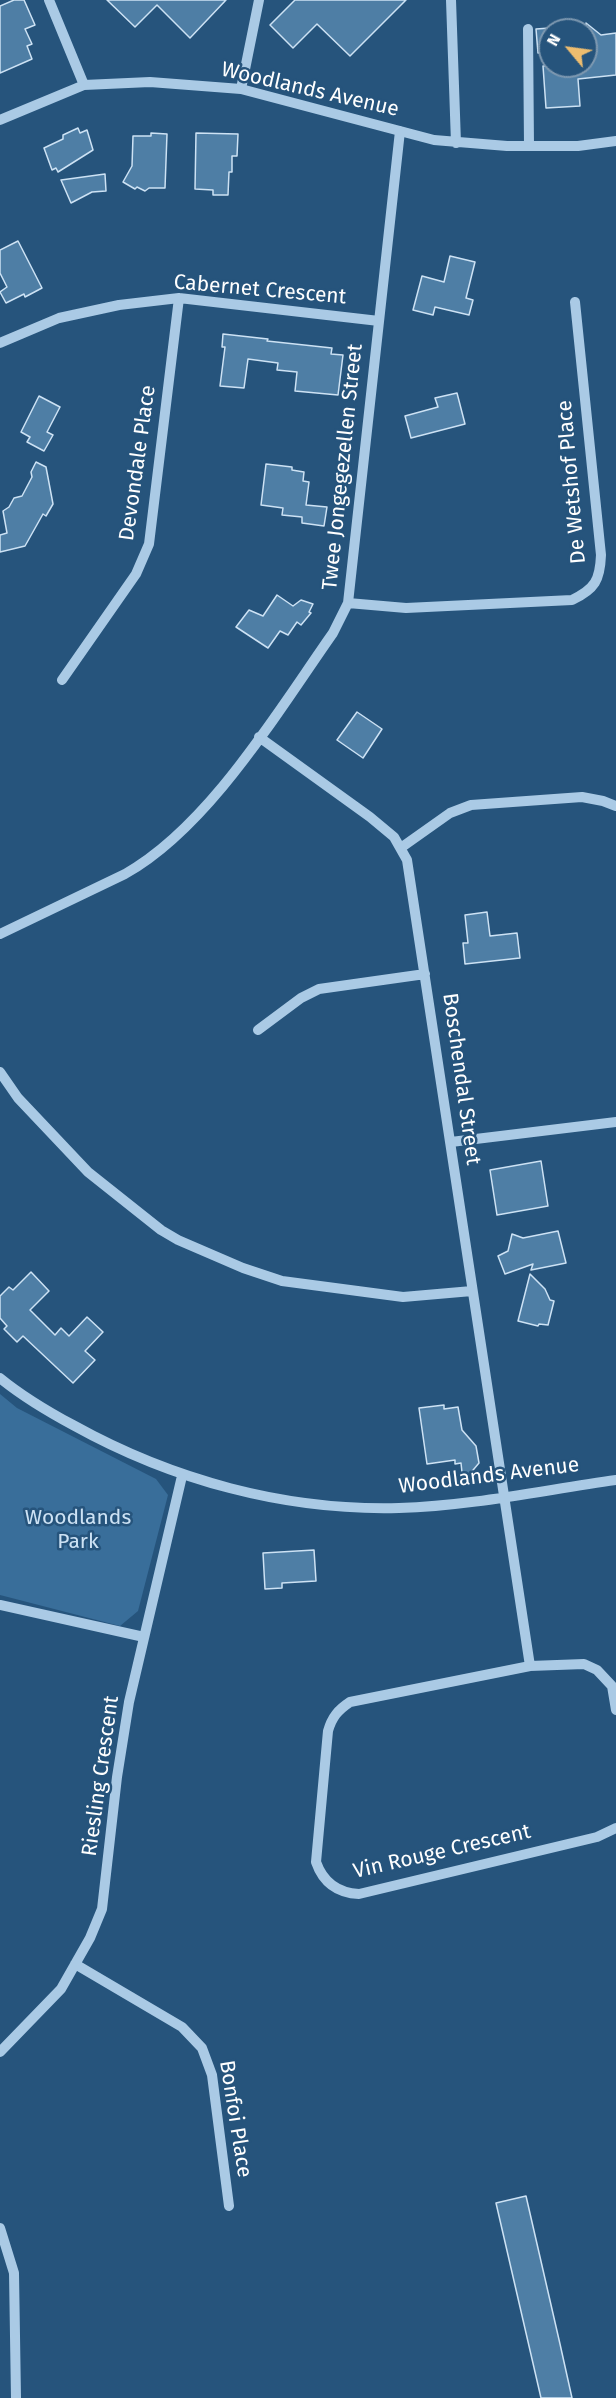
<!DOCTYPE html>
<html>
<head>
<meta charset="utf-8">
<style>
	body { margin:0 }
	#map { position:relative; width:616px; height:2398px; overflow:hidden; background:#26547c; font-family:"Fira Sans",sans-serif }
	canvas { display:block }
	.north { position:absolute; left:538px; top:18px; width:60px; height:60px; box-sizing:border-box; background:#26547c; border:2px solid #7d98b0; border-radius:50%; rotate:299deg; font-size:16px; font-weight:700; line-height:24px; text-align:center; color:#fff }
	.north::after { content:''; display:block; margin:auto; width:21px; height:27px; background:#eebd6f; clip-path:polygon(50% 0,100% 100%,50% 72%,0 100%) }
</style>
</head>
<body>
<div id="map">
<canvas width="616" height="2398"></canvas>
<div class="north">N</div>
</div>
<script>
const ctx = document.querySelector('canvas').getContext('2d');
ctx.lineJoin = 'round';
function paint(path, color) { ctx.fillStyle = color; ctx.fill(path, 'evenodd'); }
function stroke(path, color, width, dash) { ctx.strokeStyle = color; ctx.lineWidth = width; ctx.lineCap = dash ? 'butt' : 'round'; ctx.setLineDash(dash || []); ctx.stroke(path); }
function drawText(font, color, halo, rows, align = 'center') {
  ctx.font = font + ' "Fira Sans",sans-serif'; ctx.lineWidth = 5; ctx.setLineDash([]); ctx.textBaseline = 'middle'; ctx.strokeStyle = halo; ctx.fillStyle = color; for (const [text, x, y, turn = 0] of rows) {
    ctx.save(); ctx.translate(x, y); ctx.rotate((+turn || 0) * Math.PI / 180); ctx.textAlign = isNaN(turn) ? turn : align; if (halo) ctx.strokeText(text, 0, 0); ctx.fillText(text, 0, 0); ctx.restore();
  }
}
const green = new Path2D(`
	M0,1394L17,1408L156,1479L168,1495L138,1611L120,1626L0,1595Z`);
const building = new Path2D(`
	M14,0H24L35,25L25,29L32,44L27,46L32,59L0,73V6Z
	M107,0H226L190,38L157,5L135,27Z
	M295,0H406L350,56L317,24L293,48L270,25Z
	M586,23L601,35L616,33V75L578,79L580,106L546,108L543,66H586Z
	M550,28V52L538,53L536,29Z
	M78,128L80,133L87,130L93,150L58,172L56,168L52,170L44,148L63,139V135Z
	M151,133L167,134L165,188H149L145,191L137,187L135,189L123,182L132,166L133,136H151Z
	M196,133L238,134L237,156H232V172H229L228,195H213V190L195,189Z
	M105,174L106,191L92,192L71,203L61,180Z
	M18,241L42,288L25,297L24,294L6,303L0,292L7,287L0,273V250Z
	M450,256L475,262L466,298L473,300L469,315L435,307L433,315L413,310L422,276L444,282Z
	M223,334L268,339L267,341L332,348L331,354L343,355L338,395L295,391L297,372L277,370L278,363L248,359L244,388L220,386L225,347H222Z
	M457,393L465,424L411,438L405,416L438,407L435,398Z
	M39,396L60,407L47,432L53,435L44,451L27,442L30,437L21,432Z
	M36,462L46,467L53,504L46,516L43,514L25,546L0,552V535L7,533L3,511L9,507L14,498L22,496L32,477L31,472Z
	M266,464L292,467V470L304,472L303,481L309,482L306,505L327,507L324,526L302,523V517L282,515L283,508L261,505Z
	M277,595L293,606L301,600L313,604L309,612L311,613L301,625L297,622L288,635L280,631L268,648L236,627L249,610L263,616Z
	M357,712L382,729L363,758L337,740Z
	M487,912L490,936L517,933L520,958L465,964L463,943H468L465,915Z
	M541,1161L548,1206L497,1215L490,1170Z
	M558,1231L566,1263L531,1270L533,1264L505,1274L498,1256L508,1251L512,1234L523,1238Z
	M31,1272L49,1291L30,1310L55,1335L61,1328L69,1336L87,1317L103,1332L85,1351L95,1360L73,1383L23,1336L17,1342L4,1329L7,1326L0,1318V1296L9,1287L13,1290Z
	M530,1274L545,1289L550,1300L554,1301L548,1325L539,1324L538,1326L518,1321Z
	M444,1405V1409L458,1407L462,1430L476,1446L479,1463L463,1482L461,1463L455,1464V1460L427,1464L419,1408Z
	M314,1550L316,1581L282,1583V1588L265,1589L263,1553Z
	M526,2196L560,2344L572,2398H541L496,2203Z`);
const minor = new Path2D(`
	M49,0L84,85
	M451,0L456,143
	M528,29L529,146
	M241,89L259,0
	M0,120L84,85L150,82L241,89L434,140L507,146H578L616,141
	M0,343L59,318L119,305L179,298L379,321
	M348,603L406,608L572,600C595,589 600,580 601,555L575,302
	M62,680L136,574L149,544L179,298
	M259,737L370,817L394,837L407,860L530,1666
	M402,847L450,813L471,805L582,797L603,801L616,806
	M0,934L125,874C209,827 278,711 333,633L348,603L400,131
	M258,1030L301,998L319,989L425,974
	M0,1072L18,1098L88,1172L161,1230L178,1240L243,1268L282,1281L403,1297L472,1291
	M451,1142L616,1122
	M0,1378C22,1396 47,1411 73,1425C172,1480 285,1511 399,1508C472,1506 544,1490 616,1480
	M0,1605L144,1637
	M616,1710L612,1686L597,1670L584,1664L530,1666L350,1702C338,1710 332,1717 328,1731L316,1862C323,1882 337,1893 359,1894L597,1837L616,1828
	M75,1964L182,2027L202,2048L212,2075L229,2206
	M0,2052L61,1989L90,1938L102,1909L117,1777L129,1702L182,1476
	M0,2228L14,2273L16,2398`);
const streetNames = [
	["Woodlands Avenue",310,90,13],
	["Cabernet Crescent",260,290,5],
	["Devondale Place",138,463,-82],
	["Twee Jongegezellen Street",343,467,-84],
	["De Wetshof Place",572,482,-95],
	["Boschendal Street",461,1079,82],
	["Woodlands Avenue",489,1476,-7],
	["Riesling Crescent",101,1776,-82],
	["Vin Rouge Crescent",442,1852,-13],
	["Bonfoi Place",235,2119,81]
];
const parkNames = [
	["Woodlands",78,1518],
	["Park",78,1542]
];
paint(green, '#396e9a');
paint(building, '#4e7ea5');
stroke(building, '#cde2f4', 1.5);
stroke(minor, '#aacae5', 10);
drawText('21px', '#fff', '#26547c', streetNames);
drawText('21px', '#cde2f4', '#26547c', parkNames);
</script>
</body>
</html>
